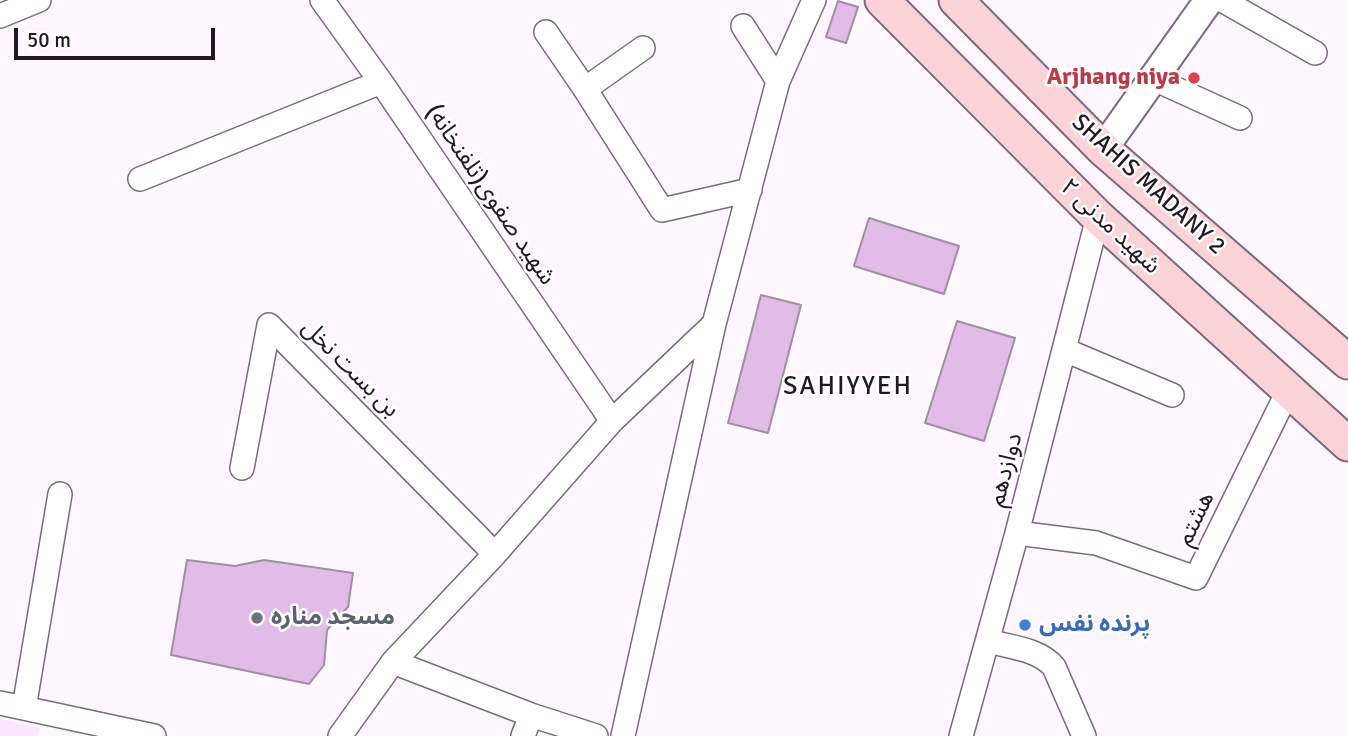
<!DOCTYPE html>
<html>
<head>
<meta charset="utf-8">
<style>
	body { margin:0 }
	#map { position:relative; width:1348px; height:736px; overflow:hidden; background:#fef6ff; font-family:Signika,sans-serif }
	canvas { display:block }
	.scale { position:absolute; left:14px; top:28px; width:201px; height:32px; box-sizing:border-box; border:4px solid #1f1921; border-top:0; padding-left:9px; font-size:21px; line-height:24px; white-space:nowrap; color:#1f1921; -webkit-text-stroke:5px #fff; paint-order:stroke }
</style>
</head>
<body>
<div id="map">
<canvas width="1348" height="736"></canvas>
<div class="scale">50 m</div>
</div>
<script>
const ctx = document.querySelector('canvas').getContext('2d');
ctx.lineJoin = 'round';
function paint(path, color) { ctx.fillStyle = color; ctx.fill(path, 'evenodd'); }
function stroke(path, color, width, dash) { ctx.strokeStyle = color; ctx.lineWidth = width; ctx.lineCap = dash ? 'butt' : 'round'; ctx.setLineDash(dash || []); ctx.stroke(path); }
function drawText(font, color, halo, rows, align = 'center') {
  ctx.font = font + ' Signika,"Noto Sans Arabic",sans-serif'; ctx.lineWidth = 5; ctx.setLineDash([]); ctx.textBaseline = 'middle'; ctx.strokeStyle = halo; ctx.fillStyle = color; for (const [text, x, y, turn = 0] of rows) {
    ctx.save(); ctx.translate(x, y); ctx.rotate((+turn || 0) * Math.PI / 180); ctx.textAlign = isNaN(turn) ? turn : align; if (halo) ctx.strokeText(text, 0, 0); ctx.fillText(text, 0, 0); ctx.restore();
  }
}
const built = new Path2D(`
	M0,719L39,728L37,736H0Z`);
const building = new Path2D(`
	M838,1L858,7L846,43L826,37Z
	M869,218L959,246L944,294L854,266Z
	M761,295L801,305L768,433L728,423Z
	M957,321L1015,338L984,441L925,423Z
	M187,560L235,566L264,560L353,573L348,607L327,630L324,665L309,684L171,655Z`);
const minor = new Path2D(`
	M322,0L381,82L612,421
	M1222,0L1315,53
	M0,16L39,0
	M743,26L778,81
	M546,32L585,89L662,210L750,190
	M1154,79L1240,118
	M585,89L643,48
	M140,179L381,82
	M1065,350L1172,395
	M242,468L269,325L495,554
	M1017,533L1096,543L1196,578L1288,391
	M988,641C1009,647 1039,649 1054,667L1084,736
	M393,662L531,715L596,736
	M0,703L154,736
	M24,708L60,494
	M340,736L393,662L495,554L612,421L714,324
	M523,736L531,715
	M623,736L714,324L778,81L814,0
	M961,736L1017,533L1098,217`);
const tertiary = new Path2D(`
	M1103,149L1209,0`);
const secondary = new Path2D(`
	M882,0L1098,217L1348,444
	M956,0L1103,149L1348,362`);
const markers = [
	[1194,78,7,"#e0444e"],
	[257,618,7,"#6b7280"],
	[1025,625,7,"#3f7fe0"]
];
const healthNames = [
	["Arjhang niya",1180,78]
];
const streetNames = [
	["SHAHIS MADANY 2",1148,185,42],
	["شهید صفوی(تلفنخانه)",490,195,56],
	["شهید مدنی ۲",1110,227,43],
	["بن بست نخل",350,369,45],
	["دوازدهم",1006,470,-75],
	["هشتم",1196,519,-64]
];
const worshipNames = [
	["مسجد مناره",271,618]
];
const shopNames = [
	["پرنده نفس",1039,625]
];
const neighbourhoodNames = [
	["SAHIYYEH",848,387]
];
paint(built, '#f9e5fd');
paint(building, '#e0bce7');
stroke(building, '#a08ea3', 2);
stroke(minor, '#7b6a7e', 26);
stroke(tertiary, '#7b6a7e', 32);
stroke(secondary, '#7b6a7e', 37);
stroke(minor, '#fff', 23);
stroke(tertiary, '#fff', 28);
stroke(secondary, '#f9d3d5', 33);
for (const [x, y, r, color] of markers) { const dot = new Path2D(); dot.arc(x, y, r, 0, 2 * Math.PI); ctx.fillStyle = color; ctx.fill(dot); stroke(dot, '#fff', 2.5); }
drawText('bold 24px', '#be3a42', '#fff', healthNames, 'right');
drawText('24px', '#1f1921', '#fff', streetNames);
drawText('bold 24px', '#5b616d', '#fff', worshipNames, 'left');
drawText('bold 24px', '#366cbe', '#fff', shopNames, 'left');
ctx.letterSpacing = '2px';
drawText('26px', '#1f1921', '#fff', neighbourhoodNames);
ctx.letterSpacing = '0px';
</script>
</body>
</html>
